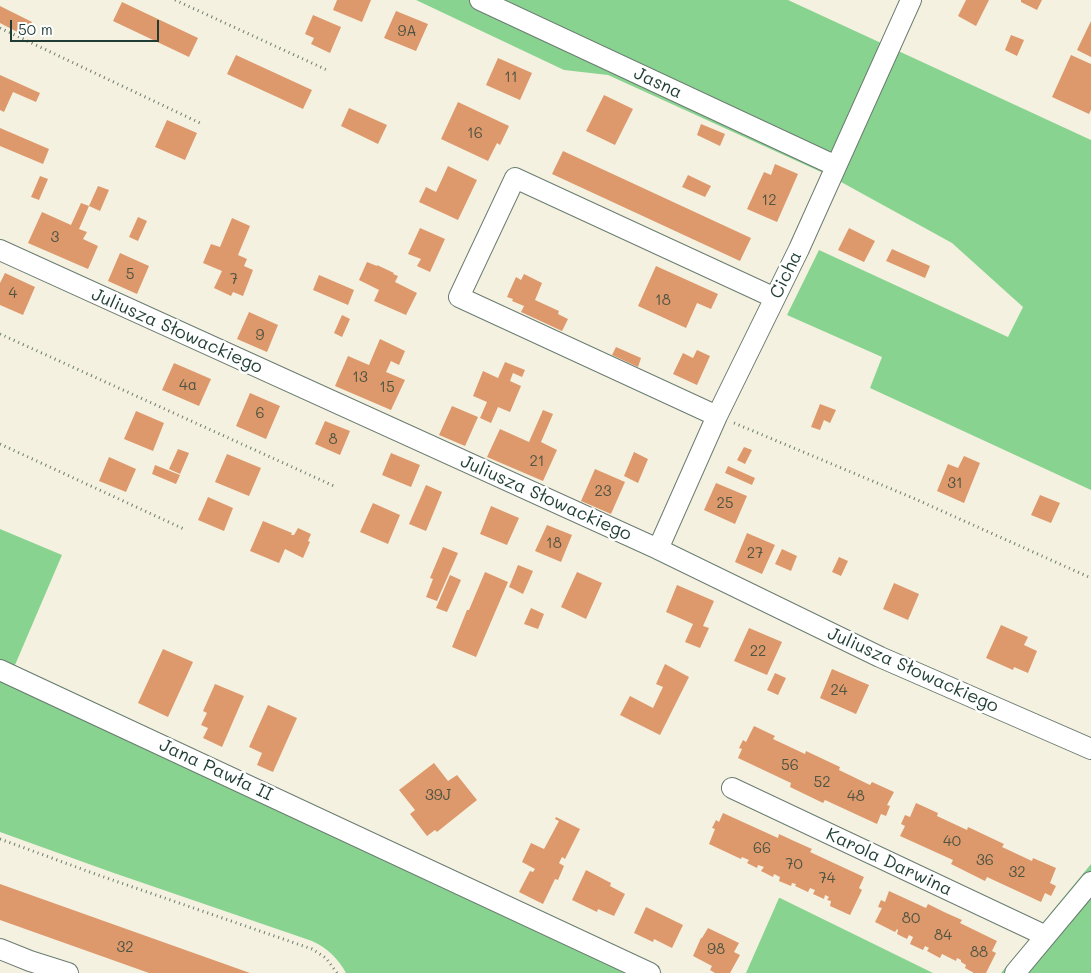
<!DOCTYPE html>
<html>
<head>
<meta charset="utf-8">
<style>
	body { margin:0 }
	#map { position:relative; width:1091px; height:973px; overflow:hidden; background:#f5f1e0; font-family:Mali,sans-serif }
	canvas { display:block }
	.scale { position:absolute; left:10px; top:20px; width:149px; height:22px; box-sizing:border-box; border:2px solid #1f3d34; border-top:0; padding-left:6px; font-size:15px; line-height:18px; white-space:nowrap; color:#1f3d34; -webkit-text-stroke:4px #fff; paint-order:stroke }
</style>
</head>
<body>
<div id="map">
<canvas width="1091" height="973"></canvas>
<div class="scale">50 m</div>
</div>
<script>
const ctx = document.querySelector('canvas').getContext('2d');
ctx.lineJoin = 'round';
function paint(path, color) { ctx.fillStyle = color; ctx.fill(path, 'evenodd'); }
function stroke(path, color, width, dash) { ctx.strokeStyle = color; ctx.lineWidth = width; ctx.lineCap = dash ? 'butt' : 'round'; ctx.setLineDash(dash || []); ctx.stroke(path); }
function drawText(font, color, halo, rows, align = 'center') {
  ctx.font = font + ' Mali,sans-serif'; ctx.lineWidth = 5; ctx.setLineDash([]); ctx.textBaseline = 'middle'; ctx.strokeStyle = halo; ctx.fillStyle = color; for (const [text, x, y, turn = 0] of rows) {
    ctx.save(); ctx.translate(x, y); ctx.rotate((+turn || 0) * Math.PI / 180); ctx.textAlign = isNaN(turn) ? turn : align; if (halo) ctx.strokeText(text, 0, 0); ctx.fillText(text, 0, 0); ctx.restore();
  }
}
const green = new Path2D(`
	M416,0H788L1091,140V490L870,388L882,357L787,315L819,250L1008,337L1023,307L952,243L832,177L608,75L564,70Z
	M0,529L62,555L15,665C232,766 446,871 662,973H346C338,958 327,948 312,941L111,872L0,832Z
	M1091,864V973H1001Z
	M779,898H780L933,973H746Z`);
const building = new Path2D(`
	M337,0H371L362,22L333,10Z
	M966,0H989L976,26L958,16Z
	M1021,0H1042L1037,10L1021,2Z
	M122,2L198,38L189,57L113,21Z
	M0,6L32,22L25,36L0,23Z
	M396,11L428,24L416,51L384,38Z
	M313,15L341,27L330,53L311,44L314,38L305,34Z
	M1091,21V57L1077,50Z
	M1011,35L1024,40L1017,56L1005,50Z
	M236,55L312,90L303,109L227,74Z
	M1071,55L1091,64V110L1089,114L1052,97Z
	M498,58L532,73L520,100L486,85Z
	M0,75L40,93L36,102L13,92L4,112L0,110Z
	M604,95L633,109L615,145L586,131Z
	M458,102L509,126L500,145L497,143L488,161L441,139Z
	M349,108L387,125L378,144L341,126Z
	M167,120L197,133L185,160L155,147Z
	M701,124L725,134L720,146L697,135Z
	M0,128L49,149L43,164L0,146Z
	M563,151L751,238L740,261L552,174Z
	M775,164L798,174L777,222L747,209L764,172L771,175Z
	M448,166L477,180L458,220L419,202L426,187L436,192Z
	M688,175L711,186L705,197L682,187Z
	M40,176L48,179L39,200L31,197Z
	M98,186L109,190L100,211L89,206Z
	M81,203L89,206L79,229L87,232L83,239L98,246L88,269L28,243L42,212L71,225Z
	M138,217L147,221L138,241L129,237Z
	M232,218L250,226L238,255L247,259L244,266L253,270L243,296L233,292L231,296L214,288L222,271L203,263L211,244L220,247Z
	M420,228L445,239L430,272L417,266L421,259L408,254Z
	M849,228L875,241L864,262L838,250Z
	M892,249L930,266L925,278L886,261Z
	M120,253L149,266L137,294L108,281Z
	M367,262L377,266V265L394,273L393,274L398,276L395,282L417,293L406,315L374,301L379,290L359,280Z
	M656,266L718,294L711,309L697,303L686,328L638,306Z
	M5,273L35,287L23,315L0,305V283Z
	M524,274L542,283L535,300L559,311L558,314L568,319L562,331L521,312L524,306L512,301L513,299L507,297L516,277L521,280Z
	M319,275L354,290L348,305L313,290Z
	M249,312L278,325L267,352L237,339Z
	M342,315L350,319L342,337L334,333Z
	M380,339L405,351L399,365L391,361L386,372L405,380L391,410L335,386L348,356L369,365Z
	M616,347L641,358L638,367L612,355Z
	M697,350L710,356L697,385L673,374L683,353L693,358Z
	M505,362L525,370L522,377L513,373L510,381L521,386L510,412L498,407L491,423L480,418L487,402L473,396L483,371L498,378Z
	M174,363L211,379L199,406L162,390Z
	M250,393L280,406L266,439L236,426Z
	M820,404L836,410L830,423L824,420L820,430L811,427Z
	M452,406L478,417L465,446L439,435Z
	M543,410L553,414L541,442L557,450L543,481L487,457L500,429L529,442Z
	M136,411L164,423L153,451L124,439Z
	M325,421L350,431L340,455L315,444Z
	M744,447L752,450L745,464L737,460Z
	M178,449L189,453L180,474L169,469Z
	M634,452L648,459L638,483L624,476Z
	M391,453L420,465L411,487L382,475Z
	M227,454L261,468L249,496L215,482Z
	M964,456L980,463L964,503L937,491L948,464L958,468Z
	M109,457L136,469L126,492L99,481Z
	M155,465L180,475L176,484L152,474Z
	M728,466L755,478L752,485L725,473Z
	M595,469L625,482L611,514L581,501Z
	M716,483L747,496L735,524L704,510Z
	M426,485L442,492L426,531L409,524Z
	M1040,495L1060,503L1051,523L1031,515Z
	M208,497L233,508L224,531L198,520Z
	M373,503L400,515L388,544L360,532Z
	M491,506L519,518L507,545L480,534Z
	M263,521L292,533L291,535H294L298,528L311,534L308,541L310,542L303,558L285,549L279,563L250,551Z
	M547,525L572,535L561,562L535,551Z
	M747,533L775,545L762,574L735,562Z
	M443,547L458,553L437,601L426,597L433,579L430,578Z
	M782,549L797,556L791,571L775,564Z
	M839,557L848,561L841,576L832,572Z
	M518,565L533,571L523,594L509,587Z
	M485,572L508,582L476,657L452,647L467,610H469Z
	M577,572L602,583L586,619L561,607Z
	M450,575L461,580L447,612L436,608Z
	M894,583L919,594L908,620L883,609Z
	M677,585L714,601L703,626L709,628L700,648L685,642L693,624L666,612Z
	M531,608L544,614L538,629L524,624Z
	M1001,625L1028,637L1024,645L1037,651L1028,673L1014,667L1013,670L986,658Z
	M749,628L782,642L767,675L734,661Z
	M163,649L193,662L168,717L138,703Z
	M665,664L689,677L660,735L620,715L630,696L653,708L663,687L656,684Z
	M832,669L869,685L856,714L820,698Z
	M775,673L786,678L778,695L767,690Z
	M215,684L244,696L222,747L203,738L208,728L201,725L207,713L203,711Z
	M268,705L297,718L273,772L257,765L262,753L249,747Z
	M754,726L775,736L773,739L805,754L806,751L840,767L839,770L870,785L872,782L894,792L887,805L890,806L886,816L881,814L877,824L825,800L823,803L790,787L791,783L738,758L742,749L739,748L743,740L746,742Z
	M434,763L448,781L457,775L477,800L437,832L435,830L427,836L410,814L415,810L399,790Z
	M916,803L938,813L937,816L967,830L968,827L1004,844L1002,847L1032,861L1033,858L1056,868L1050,883L1056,886L1051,896L1045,893L1041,902L987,877L985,881L951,864L953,860L900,836L905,826L901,824L905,815L910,817Z
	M723,813L778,838L779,834L794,841L812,849L810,852L864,877L859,888L862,890L850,915L830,906L831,901L827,900L829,897L825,895L824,899L813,894L815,890L810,888L808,892L795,886L796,884L792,883L791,886L779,881L780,877L774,874L773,877L761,871L764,867L758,865L757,868L747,863L749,860L742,857L741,859L709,844L715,829L712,828L716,820L719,822Z
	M556,817L580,829L565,859L562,857L559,863L564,866L558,880L555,879L543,904L519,892L530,871L533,872L535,869L522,862L531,843L544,849L559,821L555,819Z
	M586,870L611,883L610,886L625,894L614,916L598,909L597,912L572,900Z
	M0,884L250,973H149L0,920Z
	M889,891L926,908L928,904L944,912L962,920L960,923L997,941L992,951L996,953L986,973H974L965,968L966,965L961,962V960L957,958L956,961L942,954L940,958L927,951L929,948L925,946L923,950L910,944L913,937L909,935L907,939L897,934L898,930L897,929L895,932L875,922L882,908L878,907L881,900L885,902Z
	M646,907L683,925L672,948L654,939L653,942L634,933Z
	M708,928L739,943L734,952L740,955L730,973H715L710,970L712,966L693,956L701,938H702Z`);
const path = new Path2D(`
	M175,0L327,70
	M0,28L200,123
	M0,334L334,486
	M734,423L913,498L1091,578
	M0,444L186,530
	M0,839L98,875L312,949L326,958L337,973`);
const minor = new Path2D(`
	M480,0L836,166
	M0,250L658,549L880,657L1091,749
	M717,416L459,297L515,178L775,298
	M658,549L717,416L799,249L911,0
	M0,670L650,973
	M732,788L1046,936
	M0,949L30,961L68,973
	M1015,973L1091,882`);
const numberNames = [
	["9A",407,31],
	["11",511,77],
	["16",475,133],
	["12",769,200],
	["3",55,237],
	["5",130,274],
	["7",234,279],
	["4",13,293],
	["18",663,300],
	["9",260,335],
	["13",360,377],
	["4a",188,385],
	["15",387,387],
	["6",260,413],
	["8",333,439],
	["21",537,461],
	["31",955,483],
	["23",603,491],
	["25",725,503],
	["18",554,543],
	["27",755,553],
	["22",758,651],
	["24",839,690],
	["56",790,765],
	["52",822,782],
	["39J",438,795],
	["48",856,796],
	["40",952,841],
	["66",762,848],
	["36",985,860],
	["70",794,864],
	["32",1017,872],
	["74",827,878],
	["80",911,918],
	["84",943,935],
	["32",125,947],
	["98",716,949],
	["88",979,952]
];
const streetNames = [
	["Jasna",658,83,25],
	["Cicha",786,275,-64],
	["Juliusza Słowackiego",177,331,24],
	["Juliusza Słowackiego",546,498,24],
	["Juliusza Słowackiego",913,670,24],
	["Jana Pawła II",216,770,25],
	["Karola Darwina",889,862,25]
];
paint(green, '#88d390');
paint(building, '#dd996c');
stroke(minor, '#6a7c70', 22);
stroke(path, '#6a7c70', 3, [1, 4]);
stroke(minor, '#fff', 20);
drawText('15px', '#4e5442', null, numberNames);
drawText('18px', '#1f3d34', '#fff', streetNames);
</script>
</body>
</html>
